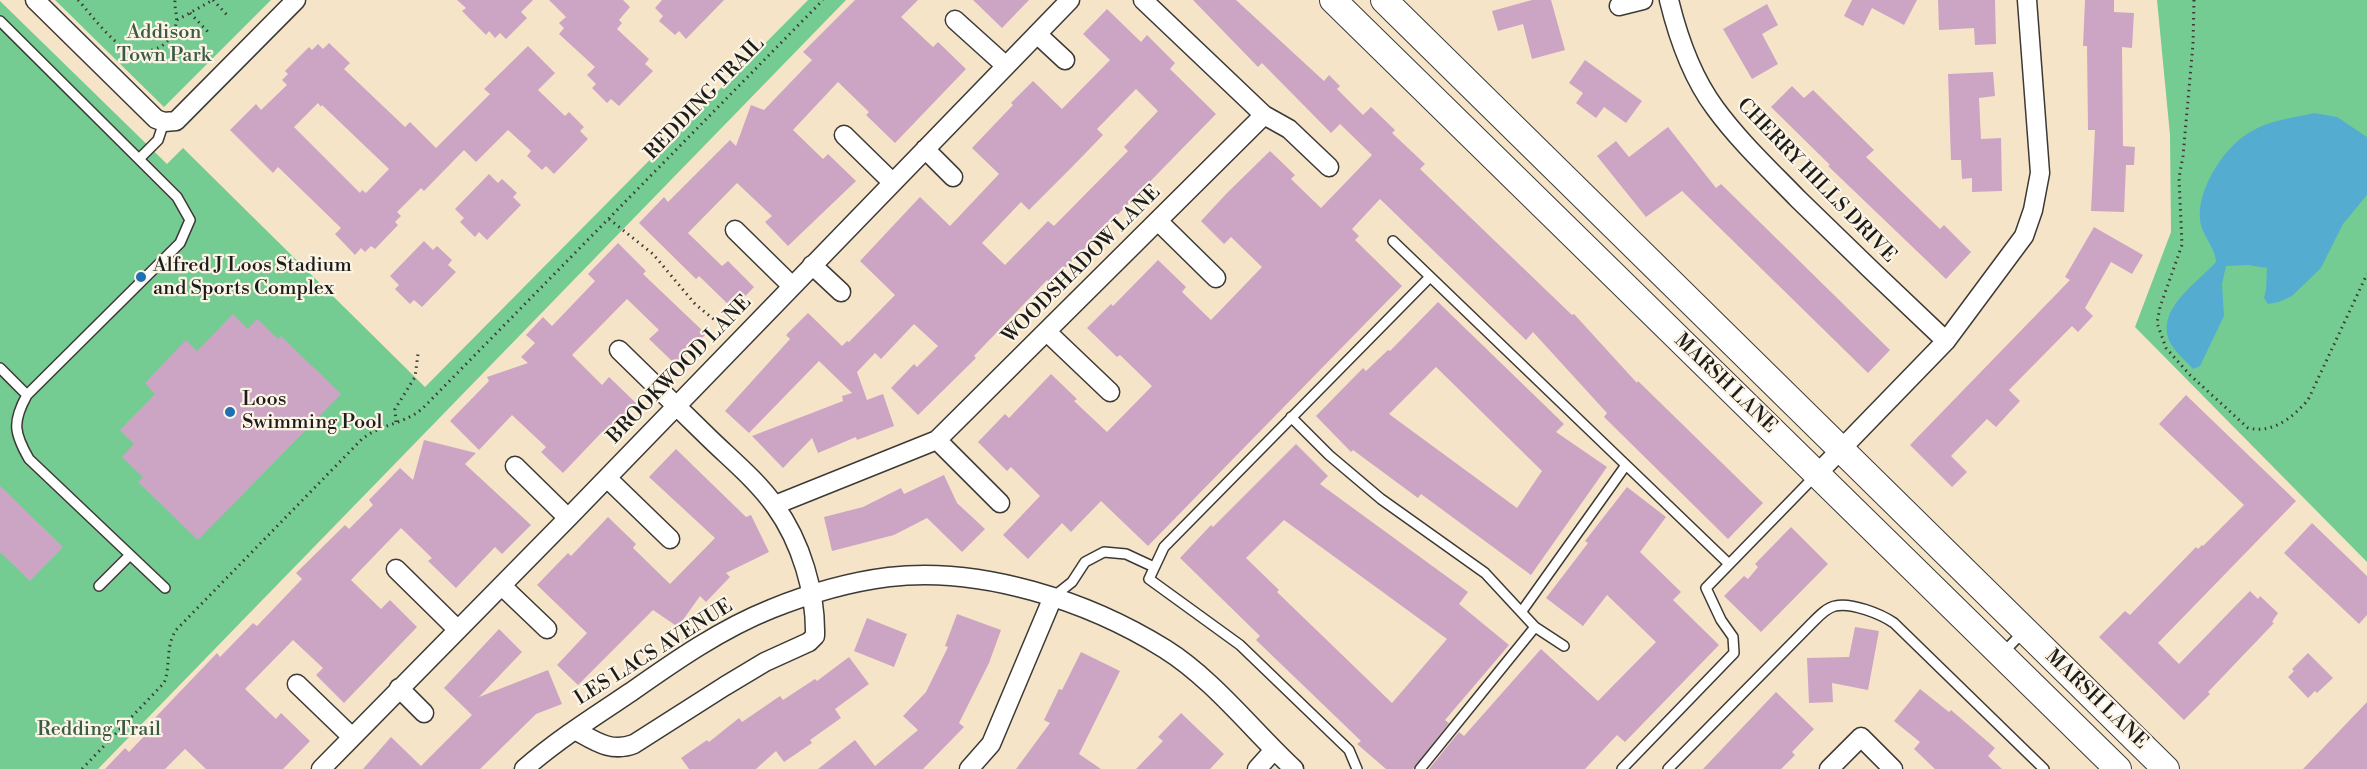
<!DOCTYPE html>
<html>
<head>
<meta charset="utf-8">
<style>
	body { margin:0 }
	canvas { display:block; background:#f5e4c8 }
</style>
</head>
<body>
<canvas width="2367" height="769"></canvas>
<script>
const ctx = document.querySelector('canvas').getContext('2d');
ctx.lineJoin = 'round';
function paint(path, color) { ctx.fillStyle = color; ctx.fill(path, 'evenodd'); }
function stroke(path, color, width, dash) { ctx.strokeStyle = color; ctx.lineWidth = width; ctx.lineCap = dash ? 'butt' : 'round'; ctx.setLineDash(dash || []); ctx.stroke(path); }
function drawText(font, color, halo, rows, align = 'center') {
  ctx.font = font + ' "Libre Bodoni",serif'; ctx.lineWidth = 4.5; ctx.setLineDash([]); ctx.textBaseline = 'middle'; ctx.strokeStyle = halo; ctx.fillStyle = color; for (const [text, x, y, turn = 0] of rows) {
    ctx.save(); ctx.translate(x, y); ctx.rotate((+turn || 0) * Math.PI / 180); ctx.textAlign = isNaN(turn) ? turn : align; if (halo) ctx.strokeText(text, 0, 0); ctx.fillText(text, 0, 0); ctx.restore();
  }
}
const green = new Path2D(`
	M55,0H271L164,107Z
	M808,0H846L98,769H0V1L167,164L183,148L425,387Z
	M2157,0H2367V562L2135,327L2171,232L2170,135Z`);
const water = new Path2D(`
	M2314,113L2337,117L2367,137V195L2343,224L2321,268L2292,296L2279,302L2268,304L2264,298L2266,290L2267,268L2248,265L2226,266L2222,284L2224,316L2200,366L2193,369C2186,361 2177,354 2171,344C2153,311 2197,283 2216,262C2215,246 2201,235 2200,219C2197,189 2225,145 2252,131C2270,120 2293,118 2314,113Z`);
const building = new Path2D(`
	M457,0H533L521,12L527,18L506,39L500,33L495,38L489,31L486,35L462,11L466,8Z
	M549,0H623L630,7L619,20L622,23L617,29L649,59L645,64L653,71L619,106L611,99L607,103L592,88L596,84L587,75L595,67L559,34L564,28L559,23L566,17Z
	M662,0H724L686,39L679,31L675,35L659,21L663,16L655,8Z
	M855,0H918L901,17L933,47L938,42L966,69L895,143L866,115L869,112L838,82L793,130L823,159L828,154L856,181L788,246L765,222L772,216L737,183L688,233L722,266L728,261L754,287L733,309L699,276L696,279L639,223L664,197L668,202L730,140L736,146L751,105L764,110L812,60L803,52Z
	M973,0H1029L1002,28Z
	M1193,0H1236L1324,81L1329,75L1340,86L1337,89L1363,115L1371,107L1395,130L1392,133L1425,164L1420,169L1572,315L1574,314L1637,383L1638,381L1763,503L1728,539L1604,417L1607,413L1533,332L1526,340L1380,199L1352,229L1359,236L1355,240L1402,286L1148,546L1101,501L1071,532L1062,523L1028,559L1003,535L1040,496L1011,467L1007,471L978,442L1005,414L1009,418L1051,374L1077,399L1074,401L1107,432L1152,386L1120,355L1117,357L1087,328L1111,304L1113,306L1158,260L1186,287L1182,292L1211,320L1262,267L1231,237L1224,244L1201,221L1227,193L1270,151L1295,175L1291,179L1321,208L1372,155L1340,124L1331,133L1262,63L1258,67Z
	M1532,0H1551L1565,50L1532,59L1523,24L1498,31L1492,11Z
	M1852,0H1917L1904,25L1872,8L1863,26L1844,16Z
	M1938,0H1995L1996,44L1975,45L1974,28L1939,30Z
	M2085,0H2114V12L2134,13L2132,48L2122,47L2123,146L2135,147L2134,165H2126L2124,212L2091,211L2095,130H2088L2087,46H2083Z
	M1767,4L1778,25L1762,34L1778,64L1752,79L1723,29Z
	M1107,9L1141,42L1147,35L1175,63L1170,69L1216,114L1088,245L1050,283L1047,280L974,356L976,358L918,415L891,388L914,364L917,367L938,346L914,324L881,359L875,353L857,372L867,400L883,394L894,426L857,440L856,437L818,453L812,438L783,468L752,436L843,401L842,396L852,393L819,361L749,433L725,411L790,339L786,335L808,313L842,346L847,341L849,342L895,295L860,261L920,197L950,226L999,174L972,148L1013,105L1011,103L1033,81L1062,109L1110,60L1083,34ZM1136,89L1158,111L1124,147L1128,151L1054,226L1048,221L1005,265L982,243L1021,202L1029,210L1071,168L1103,135L1097,129Z
	M329,43L350,63L344,69L405,127L410,122L436,148L490,94L484,89L528,46L555,73L538,90L565,116L569,112L584,127L580,131L588,139L554,174L546,166L542,170L527,156L531,151L508,130L476,162L464,150L424,191L421,188L397,212L401,216L395,222L398,225L375,249L371,246L365,252L361,248L355,255L335,234L341,228L278,167L273,173L230,130L256,104L261,110L287,85L282,80L288,74L285,71L309,47L312,50L318,44L323,49ZM318,103L321,107L322,105L389,169L366,193L362,190L360,193L294,127Z
	M1585,60L1642,101L1626,123L1604,107L1596,118L1576,103L1583,93L1569,83Z
	M1993,72L1995,96L1979,98L1981,139L2001,138L2002,191L1972,192V178L1962,179L1961,160H1951L1948,74Z
	M1792,86L1804,98L1813,90L1874,150L1866,157L1940,229L1944,225L1971,252L1946,279L1828,166L1830,165L1771,107Z
	M1668,127L1716,188L1721,184L1890,350L1868,373L1682,191L1646,217L1597,156L1616,141L1629,157Z
	M489,174L498,183L502,179L517,193L513,197L521,205L487,240L479,232L475,237L460,222L464,218L455,209Z
	M2094,227L2143,255L2132,274L2111,262L2085,308L2093,316L2078,332L2072,326L2009,390L2020,401L1996,427L1987,419L1951,456L1967,472L1952,487L1910,445L2070,280L2065,277Z
	M424,241L433,250L437,246L452,260L448,265L456,272L422,307L414,300L410,304L395,289L399,285L390,276Z
	M618,243L646,271L643,274L706,334L676,365L649,339L659,330L627,299L572,355L602,385L609,377L637,404L606,436L602,432L563,473L541,452L546,447L512,415L479,450L450,421L489,381L487,377L528,363L521,357L535,343L526,335L543,317L552,326L595,281L588,274Z
	M1438,302L1564,424L1556,432L1607,467L1531,575L1421,494L1418,498L1353,450L1351,452L1316,416L1363,368L1366,371L1388,350L1390,351ZM1436,367L1542,471L1517,508L1389,414Z
	M233,314L248,329L257,319L278,339L281,336L341,394L198,540L138,482L143,477L122,457L134,444L120,430L155,394L145,383L186,340L197,351Z
	M2186,395L2296,501L2158,643L2179,664L2250,591L2258,599L2260,596L2278,613L2272,622L2274,623L2208,692L2210,694L2184,720L2099,637L2125,611L2130,615L2196,547L2198,549L2202,545L2203,546L2244,505L2159,424Z
	M424,440L476,453L465,464L531,525L502,554L495,547L456,588L428,561L432,558L401,528L351,580L381,609L390,600L417,627L344,703L316,675L323,668L293,640L245,689L276,719L281,713L310,741L283,769H206L185,749L165,769H105L125,748L129,752L153,727L150,723L217,653L220,657L253,623L257,626L302,579L296,573L345,525L349,529L373,505L369,500L400,468L413,480Z
	M1296,444L1328,476L1320,484L1468,592L1459,604L1509,645L1445,720L1449,723L1413,769H1386L1357,744L1361,741L1256,640L1260,636L1180,558L1211,525L1213,527ZM1284,520L1447,639L1392,703L1277,592L1279,590L1246,558Z
	M676,449L746,517L751,515L769,552L726,573L730,577L706,602L700,596L678,627L653,610L578,685L557,665L587,633L537,585L568,553L571,556L608,517L636,544L633,548L670,584L715,538L649,477Z
	M944,475L957,503L985,529L962,552L927,518L894,535L832,551L824,517L863,507L901,488L904,494Z
	M0,486L63,547L30,581L0,552Z
	M1627,487L1666,517L1640,552L1681,592L1673,600L1719,645L1625,742L1617,735L1585,769H1429L1459,732L1464,736L1541,649L1598,701L1656,642L1607,595L1583,626L1546,598L1588,543L1585,541Z
	M2312,523L2367,576V615L2359,624L2284,553Z
	M1791,527L1828,564L1761,632L1724,596L1744,576L1748,579L1758,567L1755,564Z
	M957,614L1001,630L989,663L959,723L964,727L923,769H818L855,740L875,766L918,730L903,716L926,692L948,647L945,646Z
	M867,618L907,634L894,667L854,651Z
	M1855,627L1879,631L1868,690L1832,683L1833,702L1809,703L1807,658L1849,657Z
	M499,629L522,652L479,697L548,670L562,704L536,714L480,769H363L391,737L421,766L472,715L444,688Z
	M1081,652L1120,671L1079,754L1101,769H1016L1050,723L1044,720L1059,689L1062,690Z
	M2308,653L2333,678L2317,693L2315,691L2308,698L2288,677L2294,671L2292,669Z
	M849,657L869,684L835,709L841,718L810,740L812,743L784,762L776,751L756,769H689L681,758L707,740L709,742L739,718L742,722L780,696L783,700L815,679L817,681Z
	M1920,689L1949,712L1951,710L1995,748L1988,756L2002,769H1935L1914,749L1920,742L1894,721Z
	M1776,692L1814,729L1792,752L1795,755L1781,769H1703Z
	M2367,702V769H2303Z
	M1181,713L1224,754L1210,769H1136L1163,741L1158,737Z`);
const path = new Path2D(`
	M78,0C92,15 119,54 140,54C145,54 153,49 158,48C167,44 175,33 176,23C178,16 174,8 175,0
	M213,0L228,16
	M2194,0L2193,44L2183,156L2179,178L2182,245L2160,307L2157,323L2166,348L2190,375L2248,428C2273,434 2293,417 2308,400L2367,274
	M190,13L210,34
	M177,20L213,0
	M609,219L653,254L695,304L727,330
	M396,422L395,409L415,377L418,354
	M82,769L164,683C171,666 165,647 176,630L362,439C381,424 405,424 423,408L823,0`);
const lane = new Path2D(`
	M0,21L177,197L190,220L180,243L27,395L0,368
	M139,159L158,140L164,122
	M1393,241L1729,564
	M27,395C12,422 14,433 29,459L165,588
	M1291,417L1329,455L1381,499L1485,573L1535,627L1564,646
	M99,586L130,555
	M1053,597L1072,582L1085,562L1104,552L1126,554L1154,567
	M1522,611L1626,465
	M2002,654L2023,632
	M1357,769L1349,750L1240,645L1149,579L1164,547L1430,277
	M1420,769L1535,627
	M1622,769L1734,653L1733,637L1721,620L1706,588L1816,475
	M1668,769L1812,623C1818,617 1826,608 1835,606C1851,602 1881,614 1894,623L2044,769`);
const street = new Path2D(`
	M35,0L156,119L164,122L176,121L296,0
	M1143,0L1264,115L1289,129L1329,167
	M1669,0C1678,37 1692,77 1715,108C1739,141 1770,170 1798,199C1847,247 1896,294 1946,341
	M1619,6L1643,0
	M955,20L1006,66
	M1037,34L1065,60
	M844,135L892,182
	M925,149L953,177
	M1159,222L1216,278
	M735,230L792,286
	M812,265L841,292
	M1047,332L1110,392
	M937,440L1000,503
	M515,466L568,518
	M1817,474L1946,341L2024,236L2033,210L2040,173L2027,0
	M607,478L670,539
	M775,505L937,440L1264,115
	M396,569L458,630
	M502,586L547,629
	M297,684L352,737
	M399,688L424,713
	M575,730C595,741 611,753 634,744L725,686L765,662L809,642L815,636C816,592 801,542 775,506C756,479 728,457 705,434C676,406 648,378 619,350
	M321,769L568,518L1070,0
	M524,769C557,740 595,716 631,692C675,661 721,629 771,609C808,594 849,582 889,577C981,566 1088,601 1165,649C1213,679 1253,731 1294,769
	M969,769L991,744L1053,597
	M1257,769L1274,750
	M1829,769L1861,737L1893,769`);
const secondary = new Path2D(`
	M1333,0L2118,769
	M1384,0L2166,769`);
const markers = [
	[141,277,6,"#1f6fb2"],
	[230,412,6,"#1f6fb2"]
];
const parkNames = [
	["Addison",164,33],
	["Town Park",164,56],
	["Redding Trail",99,730]
];
const streetNames = [
	["REDDING TRAIL",705,99,-46],
	["CHERRY HILLS DRIVE",1816,181,46],
	["WOODSHADOW LANE",1082,265,-45],
	["BROOKWOOD LANE",680,370,-46],
	["MARSH LANE",1725,384,44],
	["LES LACS AVENUE",654,653,-32],
	["MARSH LANE",2096,700,44]
];
const poiNames = [
	["Alfred J Loos Stadium",153,266],
	["and Sports Complex",153,289],
	["Loos",242,400],
	["Swimming Pool",242,423]
];
paint(green, '#75cc92');
paint(water, '#54add1');
paint(building, '#cda5c4');
stroke(lane, '#3d3a36', 12);
stroke(street, '#3d3a36', 21);
stroke(secondary, '#3d3a36', 28);
stroke(path, '#3d3a36', 3, [1.5, 4.5]);
stroke(lane, '#fff', 9);
stroke(street, '#fff', 18);
stroke(secondary, '#fff', 26);
for (const [x, y, r, color] of markers) { const dot = new Path2D(); dot.arc(x, y, r, 0, 2 * Math.PI); ctx.fillStyle = color; ctx.fill(dot); stroke(dot, '#fcf5e5', 2); }
drawText('20px', '#3b5a45', '#fcf5e5', parkNames);
drawText('20px', '#1c1c1c', '#fcf5e5', streetNames);
drawText('20px', '#1c1c1c', '#fcf5e5', poiNames, 'left');
</script>
</body>
</html>
